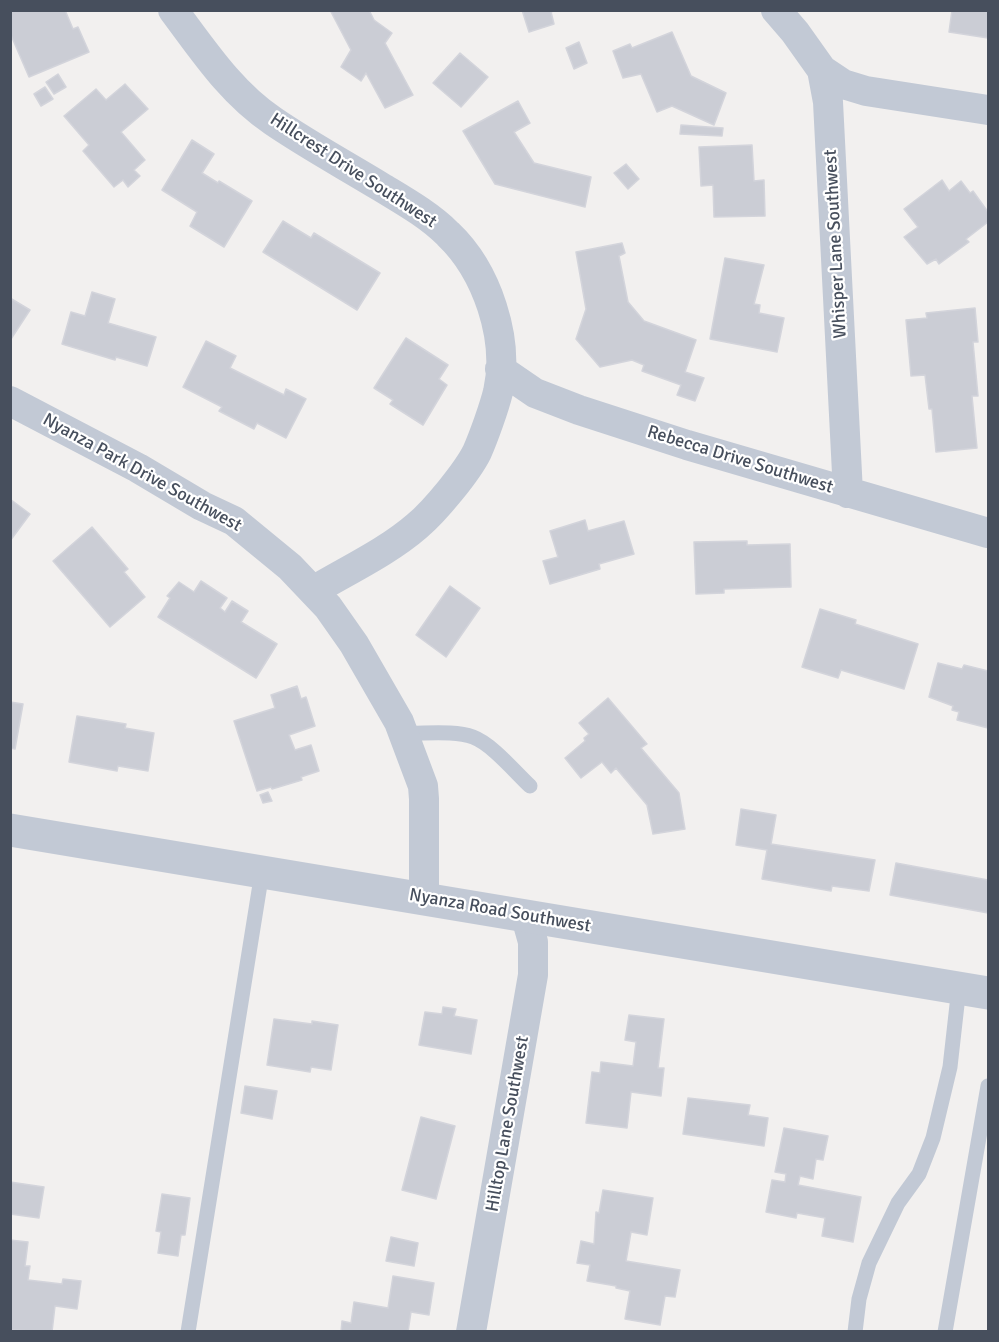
<!DOCTYPE html>
<html>
<head>
<meta charset="utf-8">
<style>
	body { margin:0 }
	#map { position:relative; width:999px; height:1342px; overflow:hidden; background:#f2f0ef; font-family:Signika,sans-serif }
	canvas { display:block }
	.frame { position:absolute; inset:0; border:12px solid #474f5d; pointer-events:none }
</style>
</head>
<body>
<div id="map">
<canvas width="999" height="1342"></canvas>
<div class="frame"></div>
</div>
<script>
const ctx = document.querySelector('canvas').getContext('2d');
ctx.lineJoin = 'round';
function paint(path, color) { ctx.fillStyle = color; ctx.fill(path, 'evenodd'); }
function stroke(path, color, width, dash) { ctx.strokeStyle = color; ctx.lineWidth = width; ctx.lineCap = dash ? 'butt' : 'round'; ctx.setLineDash(dash || []); ctx.stroke(path); }
function drawText(font, color, halo, rows, align = 'center') {
  ctx.font = font + ' Signika,sans-serif'; ctx.lineWidth = 4.5; ctx.setLineDash([]); ctx.textBaseline = 'middle'; ctx.strokeStyle = halo; ctx.fillStyle = color; for (const [text, x, y, turn = 0] of rows) {
    ctx.save(); ctx.translate(x, y); ctx.rotate((+turn || 0) * Math.PI / 180); ctx.textAlign = isNaN(turn) ? turn : align; if (halo) ctx.strokeText(text, 0, 0); ctx.fillText(text, 0, 0); ctx.restore();
  }
}
const building = new Path2D(`
	M10,10H65L73,29L78,27L89,52L29,77L10,33Z
	M330,10H369L374,20L392,33L385,43L413,95L385,108L366,73L361,81L341,67L351,50Z
	M522,10H556L551,12L554,24L529,32Z
	M952,10H988V38L949,32Z
	M672,32L691,76L726,93L714,125L672,106L657,112L641,74L623,78L613,51L630,44L632,48Z
	M579,42L587,63L574,69L566,48Z
	M460,53L488,77L461,107L433,83Z
	M58,74L66,87L54,94L46,82Z
	M125,84L148,109L121,132L145,160L134,170L140,176L128,187L123,180L114,187L83,151L89,145L64,116L96,89L106,100Z
	M45,87L53,99L41,106L34,94Z
	M518,101L530,123L514,132L534,163L591,177L585,207L495,184L463,131Z
	M681,125L723,128L722,136L680,134Z
	M192,140L214,154L202,173L218,183L219,181L252,201L224,247L190,226L197,212L162,190Z
	M752,145L754,181L764,180L765,216L714,217L713,185L701,186L699,147Z
	M626,164L639,179L628,189L614,173Z
	M942,180L949,191L961,181L970,193L973,191L988,212V222L966,239L969,242L939,264L936,259L927,264L904,237L918,227L904,209Z
	M283,221L311,238L314,233L380,273L357,310L263,252Z
	M622,243L625,253L619,256L628,302L644,321L696,340L685,372L704,378L695,401L677,395L681,385L642,371L644,365L632,360L600,367L576,339L586,309L576,252Z
	M725,258L764,265L754,304L760,305L759,313L784,318L777,352L710,339Z
	M92,292L115,299L108,323L156,337L147,366L116,357L115,360L62,344L71,312L85,316Z
	M10,298L30,310L11,339H10Z
	M975,308L978,342H973L978,396H972L977,448L936,452L932,409H929L925,375L911,376L906,320L927,318L926,313Z
	M406,338L448,365L439,379L447,385L423,425L390,404L393,400L374,388Z
	M206,341L236,356L230,368L284,395L286,389L306,399L286,438L257,423L254,429L219,411L222,407L183,387Z
	M10,499L30,514L10,541Z
	M585,520L588,531L624,521L634,554L599,564L600,569L550,584L543,561L558,557L550,531Z
	M92,527L128,569L124,572L145,597L110,627L53,561Z
	M747,541V545L790,544L791,587L724,589V593L696,594L694,542Z
	M201,581L227,598L220,608L225,612L232,601L248,611L241,622L277,644L256,678L158,617L170,598L167,596L179,582L194,592Z
	M450,586L480,608L446,657L416,635Z
	M820,609L856,620L855,624L918,644L904,689L841,670L838,678L802,667Z
	M938,663L962,669L964,665L988,671V728L957,720L959,712L952,710L953,706L929,697Z
	M297,686L301,699L306,697L315,726L289,735L295,750L311,745L319,771L301,777L302,780L272,789L271,787L257,791L234,721L275,708L271,695Z
	M608,698L647,744L641,748L679,793L685,829L653,834L647,805L616,768L611,773L602,762L581,778L565,758L585,741L584,738L589,734L579,723Z
	M10,702L23,704L15,749L10,748Z
	M77,716L126,724L125,728L154,733L148,771L118,766L117,771L69,762Z
	M268,792L272,801L263,803L260,795Z
	M741,809L776,815L771,844L875,860L869,891L832,886L831,891L762,879L767,850L736,845Z
	M896,863L988,880V913L890,895Z
	M443,1007L456,1009L454,1016L477,1020L471,1054L419,1045L425,1012L442,1014Z
	M629,1015L664,1019L658,1068H664L661,1096L631,1092L627,1128L586,1123L592,1072L600,1073L601,1062L633,1066L636,1042L625,1040Z
	M274,1019L312,1024V1021L338,1025L331,1070L311,1067L310,1072L267,1065Z
	M245,1086L277,1091L272,1119L241,1113Z
	M688,1098L750,1105L748,1115L768,1118L764,1146L683,1134Z
	M421,1117L455,1126L436,1199L402,1190Z
	M784,1128L828,1136L823,1160L816,1159L813,1179L800,1176L798,1185L861,1197L853,1242L822,1236L825,1218L797,1213L796,1218L766,1212L772,1180L785,1182L786,1174L775,1172Z
	M10,1182L44,1187L39,1218L10,1214Z
	M603,1190L653,1198L647,1235L631,1232L626,1261L680,1270L675,1297L665,1296L660,1325L625,1319L630,1291L616,1288V1286L587,1281L590,1265L577,1263L581,1241L594,1244L596,1212L599,1213Z
	M162,1194L190,1198L185,1235H181L178,1256L158,1253L161,1232L156,1231Z
	M391,1237L418,1243L414,1266L386,1261Z
	M10,1240L28,1242L25,1266H30L28,1280L62,1284L63,1279L81,1281L77,1309L55,1306L52,1332L10,1330Z
	M393,1276L434,1283L429,1315L411,1312L408,1332H341L342,1321L351,1323L354,1302L388,1308Z`);
const service = new Path2D(`
	M403,733C423,734 454,730 473,737C492,744 515,772 530,786
	M188,1332L262,872
	M855,1332L859,1299L869,1263L898,1203L919,1174L933,1138L950,1067L959,987
	M945,1332L988,1086`);
const minor = new Path2D(`
	M173,10C203,50 231,93 273,121C308,145 345,165 381,187C404,201 429,215 448,234C487,271 510,339 498,392C494,408 484,436 477,452C467,472 435,511 417,526C387,552 348,570 313,591
	M776,10L795,32L822,70L828,102L848,493
	M822,70L843,84L866,91L988,110
	M500,369L535,393L579,410L687,445L988,533
	M10,401L138,468L202,506L234,521L290,567L328,607L354,644L399,722L423,786L424,799V897
	M471,1332L533,975V942L526,917`);
const tertiary = new Path2D(`
	M10,830L988,993`);
const streetNames = [
	["Hillcrest Drive Southwest",353,171,33],
	["Whisper Lane Southwest",836,244,-93],
	["Rebecca Drive Southwest",740,460,17],
	["Nyanza Park Drive Southwest",142,473,29],
	["Nyanza Road Southwest",500,911,10],
	["Hilltop Lane Southwest",508,1124,-80]
];
paint(building, '#cbcdd5');
stroke(building, '#d3d4db', 1.5);
stroke(service, '#c2c9d5', 15);
stroke(minor, '#c2c9d5', 30);
stroke(tertiary, '#c2c9d5', 33);
drawText('18px', '#474f5d', '#fff', streetNames);
</script>
</body>
</html>
